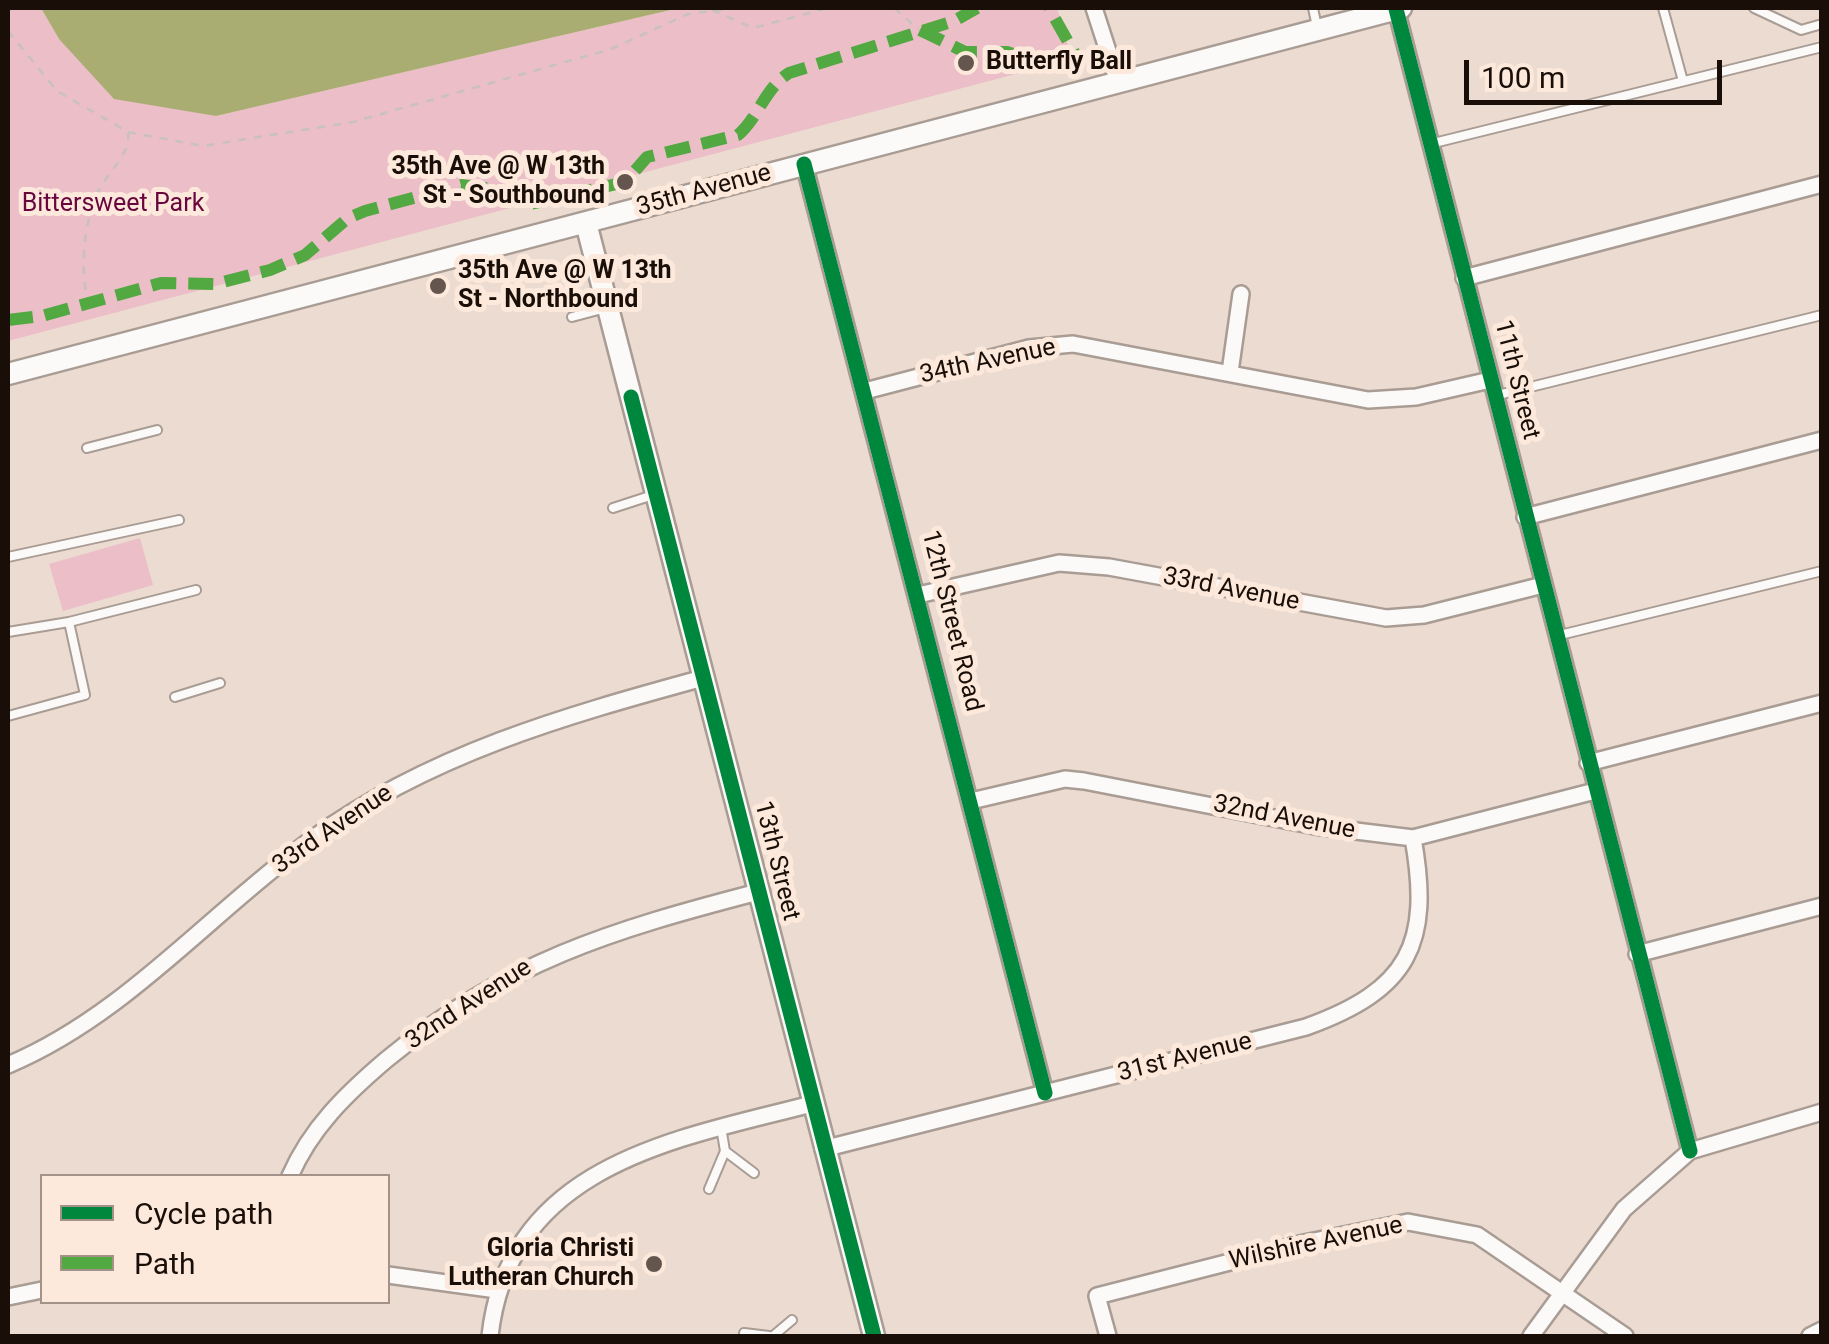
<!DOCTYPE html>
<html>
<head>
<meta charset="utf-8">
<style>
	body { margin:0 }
	#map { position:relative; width:1829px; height:1344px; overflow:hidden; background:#ecdbd0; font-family:Roboto,sans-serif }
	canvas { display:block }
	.frame { position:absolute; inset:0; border:10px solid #1a0f08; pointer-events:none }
	.legend { position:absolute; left:40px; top:1174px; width:350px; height:130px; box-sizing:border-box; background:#fce9dc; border:2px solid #a29287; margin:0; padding:12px 18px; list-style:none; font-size:30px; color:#1a0f08 }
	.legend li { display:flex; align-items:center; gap:20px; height:50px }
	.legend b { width:50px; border:2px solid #a29287 }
	.scale { position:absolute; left:1464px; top:60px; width:258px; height:45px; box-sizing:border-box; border:5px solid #1a0f08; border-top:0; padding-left:12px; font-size:30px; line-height:35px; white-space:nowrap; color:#1a0f08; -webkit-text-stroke:8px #fce9dc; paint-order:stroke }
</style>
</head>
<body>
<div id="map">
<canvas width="1829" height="1344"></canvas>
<div class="frame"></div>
<ul class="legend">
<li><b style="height:12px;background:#00873e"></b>Cycle path</li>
<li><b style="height:12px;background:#52a841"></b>Path</li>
</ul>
<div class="scale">100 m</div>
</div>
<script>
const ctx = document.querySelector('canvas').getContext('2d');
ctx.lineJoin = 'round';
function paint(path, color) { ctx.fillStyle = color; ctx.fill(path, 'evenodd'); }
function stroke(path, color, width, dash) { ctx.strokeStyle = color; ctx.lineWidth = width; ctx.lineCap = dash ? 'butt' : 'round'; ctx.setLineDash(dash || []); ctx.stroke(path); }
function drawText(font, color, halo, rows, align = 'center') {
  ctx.font = font + ' Roboto,sans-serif'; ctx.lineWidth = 10; ctx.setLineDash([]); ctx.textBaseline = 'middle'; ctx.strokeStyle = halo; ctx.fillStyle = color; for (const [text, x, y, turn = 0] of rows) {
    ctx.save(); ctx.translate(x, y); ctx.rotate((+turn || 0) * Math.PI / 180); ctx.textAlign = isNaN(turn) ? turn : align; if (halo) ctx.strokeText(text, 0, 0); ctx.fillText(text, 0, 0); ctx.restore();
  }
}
const green = new Path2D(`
	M8,8H41L59,39L172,108L216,116L679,8H1057L1072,59L8,341Z
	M140,538L153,585L63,611L49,564Z`);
const water = new Path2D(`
	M41,8H679L216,116L114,99L59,39Z`);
const path = new Path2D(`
	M894,8L919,30
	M712,10L753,28L828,8
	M8,31L57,91L128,132C132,155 105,174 97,194C83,227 80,268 88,303
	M128,132L203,146L353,122L611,49L688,14L734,8`);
const lane = new Path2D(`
	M1313,8L1317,27
	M1663,8L1683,81
	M1754,8L1801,30L1822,24
	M1430,144L1822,47
	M572,317L606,308
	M1494,396L1822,315
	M87,448L157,430
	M613,508L656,494
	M8,557L179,520
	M8,632L69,622
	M1556,636L1822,571
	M175,697L220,683
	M8,716L85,695L69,622L196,590
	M725,1151L754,1173
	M709,1189L725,1151L721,1127
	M744,1333L769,1336
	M773,1336L792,1320`);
const street = new Path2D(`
	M1094,8L1118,82
	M1396,9L1690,1151
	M804,164L1045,1093
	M1464,278L1822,184
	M1230,372L1241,294
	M865,391L1029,348L1073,344L1368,400L1416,397L1490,380
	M1525,517L1822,440
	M918,595L1059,563L1109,567L1386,618L1424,615L1543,585
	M1588,763L1822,703
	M971,801L1065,779L1084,781L1315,826L1413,838L1595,791
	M1637,954L1822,906
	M8,1065C125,1016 210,913 312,839C430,754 564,716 703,678
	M823,1149L1306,1027C1409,990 1432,944 1413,838
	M290,1176C311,1128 346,1094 386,1060C505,962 612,930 758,892
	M388,1275L497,1290
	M8,1297L42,1290
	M490,1336C509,1165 675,1139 812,1104
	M1108,1336L1097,1296L1304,1243L1408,1222L1477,1235L1625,1336
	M1531,1336L1624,1209L1690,1151L1822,1112
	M1810,1336L1822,1330`);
const secondary = new Path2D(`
	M586,223L874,1336
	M8,374L1401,8`);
const quiet = new Path2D(`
	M920,30L965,52H1007L1036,62L1071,65L1075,54L1049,8
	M8,320L42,316L161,283L215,284L270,270L305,255L348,218L365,211L461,185L485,188L531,204L625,182L647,157L738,135C759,117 764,89 789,73L954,21L977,8`);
const cycleway = new Path2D(`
	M1396,9L1690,1151
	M804,164L1045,1093
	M631,397L874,1336`);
const markers = [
	[966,63,10,"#64564e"],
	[625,182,10,"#64564e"],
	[438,286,10,"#64564e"],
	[654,1264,10,"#64564e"]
];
const poiNames = [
	["Butterfly Ball",986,63],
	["35th Ave @ W 13th",605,168,"right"],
	["St - Southbound",605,197,"right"],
	["35th Ave @ W 13th",458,272],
	["St - Northbound",458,301],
	["Gloria Christi",634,1250,"right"],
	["Lutheran Church",634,1279,"right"]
];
const streetNames = [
	["35th Avenue",704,191,-15],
	["34th Avenue",988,362,-12],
	["11th Street",1516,380,76],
	["33rd Avenue",1231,590,11],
	["12th Street Road",951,621,76],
	["32nd Avenue",1284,818,11],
	["33rd Avenue",333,830,-34],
	["13th Street",776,861,76],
	["32nd Avenue",469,1005,-33],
	["31st Avenue",1185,1058,-14],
	["Wilshire Avenue",1316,1244,-12]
];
const parkNames = [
	["Bittersweet Park",113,205]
];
paint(green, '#ebbec8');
paint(water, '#aaad72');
stroke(lane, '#a89c94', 12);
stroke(street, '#a89c94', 20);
stroke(secondary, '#a89c94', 25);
stroke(path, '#c8c1be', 2.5, [8, 8]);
stroke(lane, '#fcfaf8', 8);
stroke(street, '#fcfaf8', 15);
stroke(secondary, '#fcfaf8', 20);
stroke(quiet, '#52a841', 12, [25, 12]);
stroke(cycleway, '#00873e', 15);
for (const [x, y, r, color] of markers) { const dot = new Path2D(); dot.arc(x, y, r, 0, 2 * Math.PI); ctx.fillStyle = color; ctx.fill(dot); stroke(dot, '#fce9dc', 4); }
drawText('bold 25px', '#1a0f08', '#fce9dc', poiNames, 'left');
drawText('25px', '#1a0f08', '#fce9dc', streetNames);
drawText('25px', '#69063e', '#fce9dc', parkNames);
</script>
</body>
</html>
